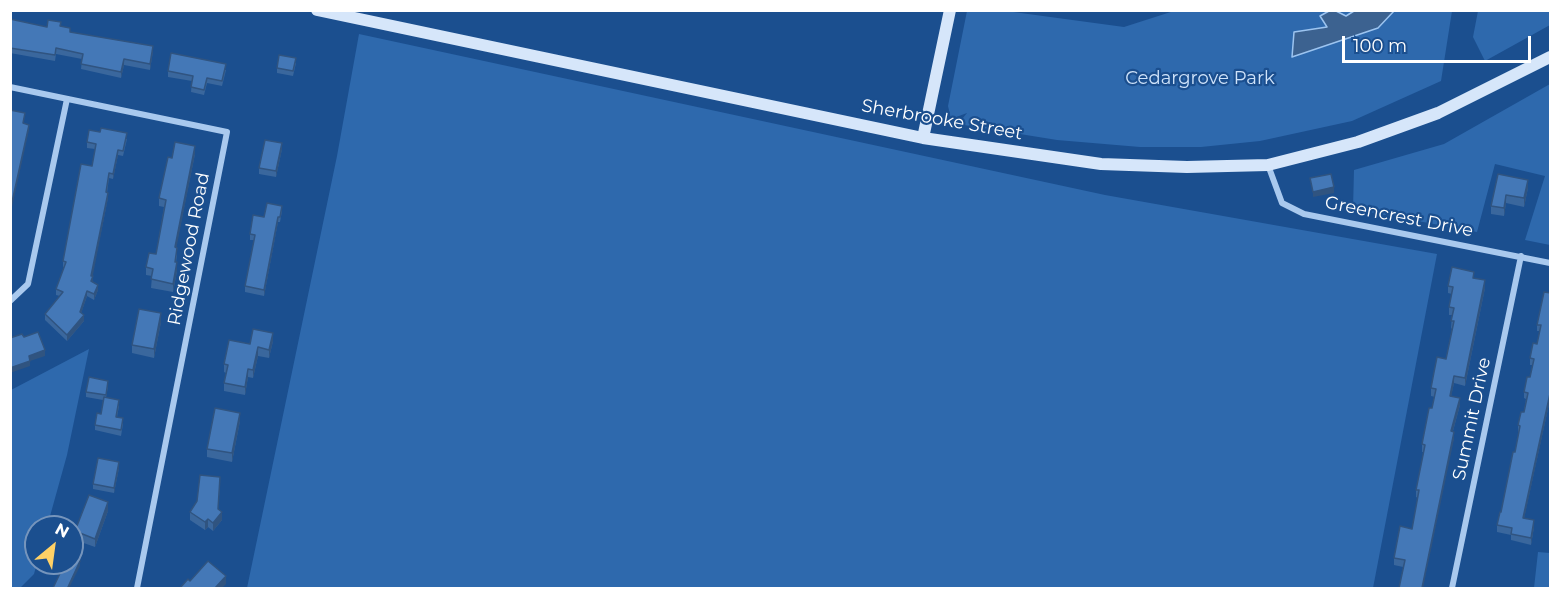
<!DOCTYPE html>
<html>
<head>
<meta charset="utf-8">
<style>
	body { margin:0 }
	#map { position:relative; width:1561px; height:599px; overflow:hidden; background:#1b4f8f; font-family:Montserrat,sans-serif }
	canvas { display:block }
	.frame { position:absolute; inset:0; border:12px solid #fff; pointer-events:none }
	.north { position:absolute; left:24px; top:515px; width:60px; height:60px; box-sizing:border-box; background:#1b4f8f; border:2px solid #7695bc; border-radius:50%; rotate:29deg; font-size:16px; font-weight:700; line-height:24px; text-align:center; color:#fff }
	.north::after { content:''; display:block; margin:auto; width:21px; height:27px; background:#ffd166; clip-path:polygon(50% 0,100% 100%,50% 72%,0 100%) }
	.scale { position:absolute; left:1342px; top:36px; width:189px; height:27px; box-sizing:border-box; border:3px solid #fff; border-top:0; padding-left:8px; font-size:18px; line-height:21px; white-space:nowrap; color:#fff; -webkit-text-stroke:4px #1b4f8f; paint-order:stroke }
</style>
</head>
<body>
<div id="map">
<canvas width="1561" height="599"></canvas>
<div class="frame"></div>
<div class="north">N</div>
<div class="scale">100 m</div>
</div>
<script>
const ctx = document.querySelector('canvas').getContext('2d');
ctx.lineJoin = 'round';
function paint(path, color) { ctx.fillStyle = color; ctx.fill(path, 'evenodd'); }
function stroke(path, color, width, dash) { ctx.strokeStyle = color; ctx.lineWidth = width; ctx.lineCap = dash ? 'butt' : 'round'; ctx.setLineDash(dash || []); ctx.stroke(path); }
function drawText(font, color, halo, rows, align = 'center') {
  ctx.font = font + ' Montserrat,sans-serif'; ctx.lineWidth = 4.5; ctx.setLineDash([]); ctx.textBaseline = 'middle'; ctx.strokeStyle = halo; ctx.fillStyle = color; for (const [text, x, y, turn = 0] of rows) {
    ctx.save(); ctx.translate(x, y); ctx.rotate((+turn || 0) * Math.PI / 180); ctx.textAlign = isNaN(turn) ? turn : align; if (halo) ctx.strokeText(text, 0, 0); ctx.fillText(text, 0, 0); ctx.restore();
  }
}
const green = new Path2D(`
	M1177,10L1452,11L1441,81L1352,121L1260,141L1201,147H1140L1057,140L958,124L967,113L951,119L948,106L967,11H1006L1124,27Z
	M1478,11H1550V25L1485,61L1473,37Z
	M359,34L1105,195L1437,254L1373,588H247L337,156Z
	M1550,84V245L1525,240L1545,176L1495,164L1477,232L1353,209L1354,170L1444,144Z
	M89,349L67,455L47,527H36L37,563L34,574L20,588H11V390Z
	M1538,552L1550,553V588H1534Z`);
const water = new Path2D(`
	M1329,11H1336L1346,16L1354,11H1394L1378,28L1292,57L1294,32L1327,27L1320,16Z`);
const street = new Path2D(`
	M10,87L227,132L137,588
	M1268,165L1282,203L1304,214L1550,263
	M10,301L28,284L67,99
	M1452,588L1521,256`);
const secondary = new Path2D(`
	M317,10L923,138L1101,164L1187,167L1268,165L1358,142L1438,113L1550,57
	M923,138L950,10`);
const wall = new Path2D(`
	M10,19L47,27H61L70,32L153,51L150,70L124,65L121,78L81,69L82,59L56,54L55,61L10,53Z
	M296,63L293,76L277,73V68Z
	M226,70L222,86L207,83L204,95L191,92L192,81L168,77V71Z
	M127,139L123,156L118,155L113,179L109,178L107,193L108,198L92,276L93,282L98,290L94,300L87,296L81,313L84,321L67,341L45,320V314L60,296L56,295V289L64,267H63V261L92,166L95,149L87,148V142Z
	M282,149L276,177L259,174V168Z
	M195,154L176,247L177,256L176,262L177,271L173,292L151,288L152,276L146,275V267L156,254L164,207L159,206V198L172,158Z
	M1498,174L1528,188L1524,207L1506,203L1504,216L1491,214V206Z
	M282,211L280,222H278L264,296L245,292V286L254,240H250V234L264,217Z
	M1474,278L1485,288L1465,386L1454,383L1451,396L1460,405L1453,431L1454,439L1403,567L1394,565V558L1412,529L1418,498L1416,497V490L1424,452H1422V444L1432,408L1435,397L1431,396V388L1446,359L1452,329L1451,328L1452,315H1449V307L1452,294L1448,293V286Z
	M1551,293V395L1524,518L1534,527L1531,545L1511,540V535L1497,532V525L1501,512L1515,452L1519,432H1518V425L1524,412L1526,399L1524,398V392L1530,377L1533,365H1530V358L1537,344L1540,331H1537V325Z
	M161,322L154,358L132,353V345Z
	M273,341L269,358L258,356L253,378L248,377L245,395L224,391V383L226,373L224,372V364L250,344Z
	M108,386L106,398L119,406L117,417L123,424L121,436L95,430V425L101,414L103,400L86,397V392Z
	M240,421L232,462L207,457V449Z
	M119,468L114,493L93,489V484Z
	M220,485L218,509L222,520L213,531L208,527L205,530L190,520V512Z
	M108,511L95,547L75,540V531Z`);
const shadedWall = new Path2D(`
	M153,46V51L150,70V64Z
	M124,59V65L121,78V72Z
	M29,125V130L12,207V202Z
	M282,143V149L276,177V171Z
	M195,146V154L175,255V247Z
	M118,150V155L113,179V174Z
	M1528,180V188L1524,207V198Z
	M1334,187V193L1313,197V192Z
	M108,193V198L92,280L93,276V282L91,287V276Z
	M1506,195V203L1504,216V208Z
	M278,217V222L264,296V290Z
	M177,262V271L173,292V284Z
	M1485,280V288L1465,386V378Z
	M98,285V290L94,300V294Z
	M87,291V296L80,317V312Z
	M161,313V322L154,358V349Z
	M84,315V321L67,341V335Z
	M273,333V341L269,358V350Z
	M258,347V356L253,378V370Z
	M45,350V356L30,361V366L10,373V368L29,356Z
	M248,369V377L245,395V387Z
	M1454,376V383L1450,403V396Z
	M1551,389V395L1523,524V518Z
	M1460,398V405L1451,438V431Z
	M240,413V421L232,462V453Z
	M1454,432V439L1423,588H1422Z
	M119,462V468L114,493V488Z
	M108,502V511L95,547V539Z
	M222,512V520L213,531V523Z
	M208,519V527L205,530V522Z
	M1534,520V527L1531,545V538Z
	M80,561V566L69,588L68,587Z
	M226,576V584L222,588H215Z`);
const building = new Path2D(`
	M10,19L47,27L48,20L61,22L60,26L70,28V32L153,46L150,64L124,59L121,72L81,64L83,54L56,48L55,55L10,48Z
	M171,53L226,64L222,81L207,78L204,90L191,87L193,76L168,71Z
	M279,55L296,58L293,71L277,68Z
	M10,110L25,113L23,123L29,125L12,202H10Z
	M101,128L127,133L123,151L118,150L113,174L109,173L106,192L108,193L91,276H93L91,281L98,285L94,294L87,291L80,312L84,315L67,335L45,314L63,292L56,289L66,262L63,261L81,164L92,166L96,144L87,142L89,130L100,132Z
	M265,140L282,143L276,171L259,168Z
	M175,142L195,146L175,247L177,248L175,262H177L173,284L151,279L153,269L146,267L149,253L156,254L166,200L159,198L168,157L172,158Z
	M1331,174L1334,187L1313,192L1310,178Z
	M1498,174L1528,180L1524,198L1506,195L1504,208L1491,206Z
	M267,203L282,206L280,217H278L264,290L245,286L255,235L250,234L253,215L264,217Z
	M1452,267L1474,272L1473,278L1485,280L1465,378L1454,376L1450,396L1460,398L1451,431L1454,432L1422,588H1399L1405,560L1394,558L1400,526L1412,529L1419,490H1416L1425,445L1422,444L1429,408H1432L1436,389L1431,388L1434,372L1437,357L1446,359L1454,321H1451L1454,308L1449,307L1453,287L1448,286Z
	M1544,292L1551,293V389L1523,518L1534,520L1531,538L1511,534L1512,528L1497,525L1500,512H1501L1513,452H1515L1520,426L1518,425L1521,412H1524L1528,393L1524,392L1527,377H1530L1534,359L1530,358L1533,343L1537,344L1541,325H1537Z
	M139,309L161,313L154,349L132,345Z
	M253,329L273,333L269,350L258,347L253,370L248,369L245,387L224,383L228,365L224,364L229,340L250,344Z
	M38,332L45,350L29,356L30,361L10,368V338L22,334L24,337Z
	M89,377L108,381L106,395L86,392Z
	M104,397L119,400L116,417L123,418L121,430L95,425L97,413L101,414Z
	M215,408L240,413L232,453L207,449Z
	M98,458L119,462L114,488L93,484Z
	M200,475L220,477L218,509L222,512L213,523L208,519L205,522L190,512L197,501Z
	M89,495L108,502L95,539L75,531Z
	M72,557L80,561L68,587L71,588H53L65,563H72Z
	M208,561L226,576L215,588H180L188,579L190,581Z`);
const parkNames = [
	["Cedargrove Park",1200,79]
];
const streetNames = [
	["Sherbrooke Street",942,120,10],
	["Greencrest Drive",1399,217,11],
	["Ridgewood Road",189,249,-79],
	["Summit Drive",1472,419,-78]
];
paint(green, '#2e69ad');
paint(water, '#3c6290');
stroke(water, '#9cc4f0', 1.5);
stroke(street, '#a9c9ee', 6);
stroke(secondary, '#d6e6fa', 12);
paint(wall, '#3a679d');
paint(shadedWall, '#305480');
paint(building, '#4478b7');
stroke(building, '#305480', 1.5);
drawText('18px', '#cfe3fa', '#1b4f8f', parkNames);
drawText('18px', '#fff', '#1b4f8f', streetNames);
</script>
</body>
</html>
